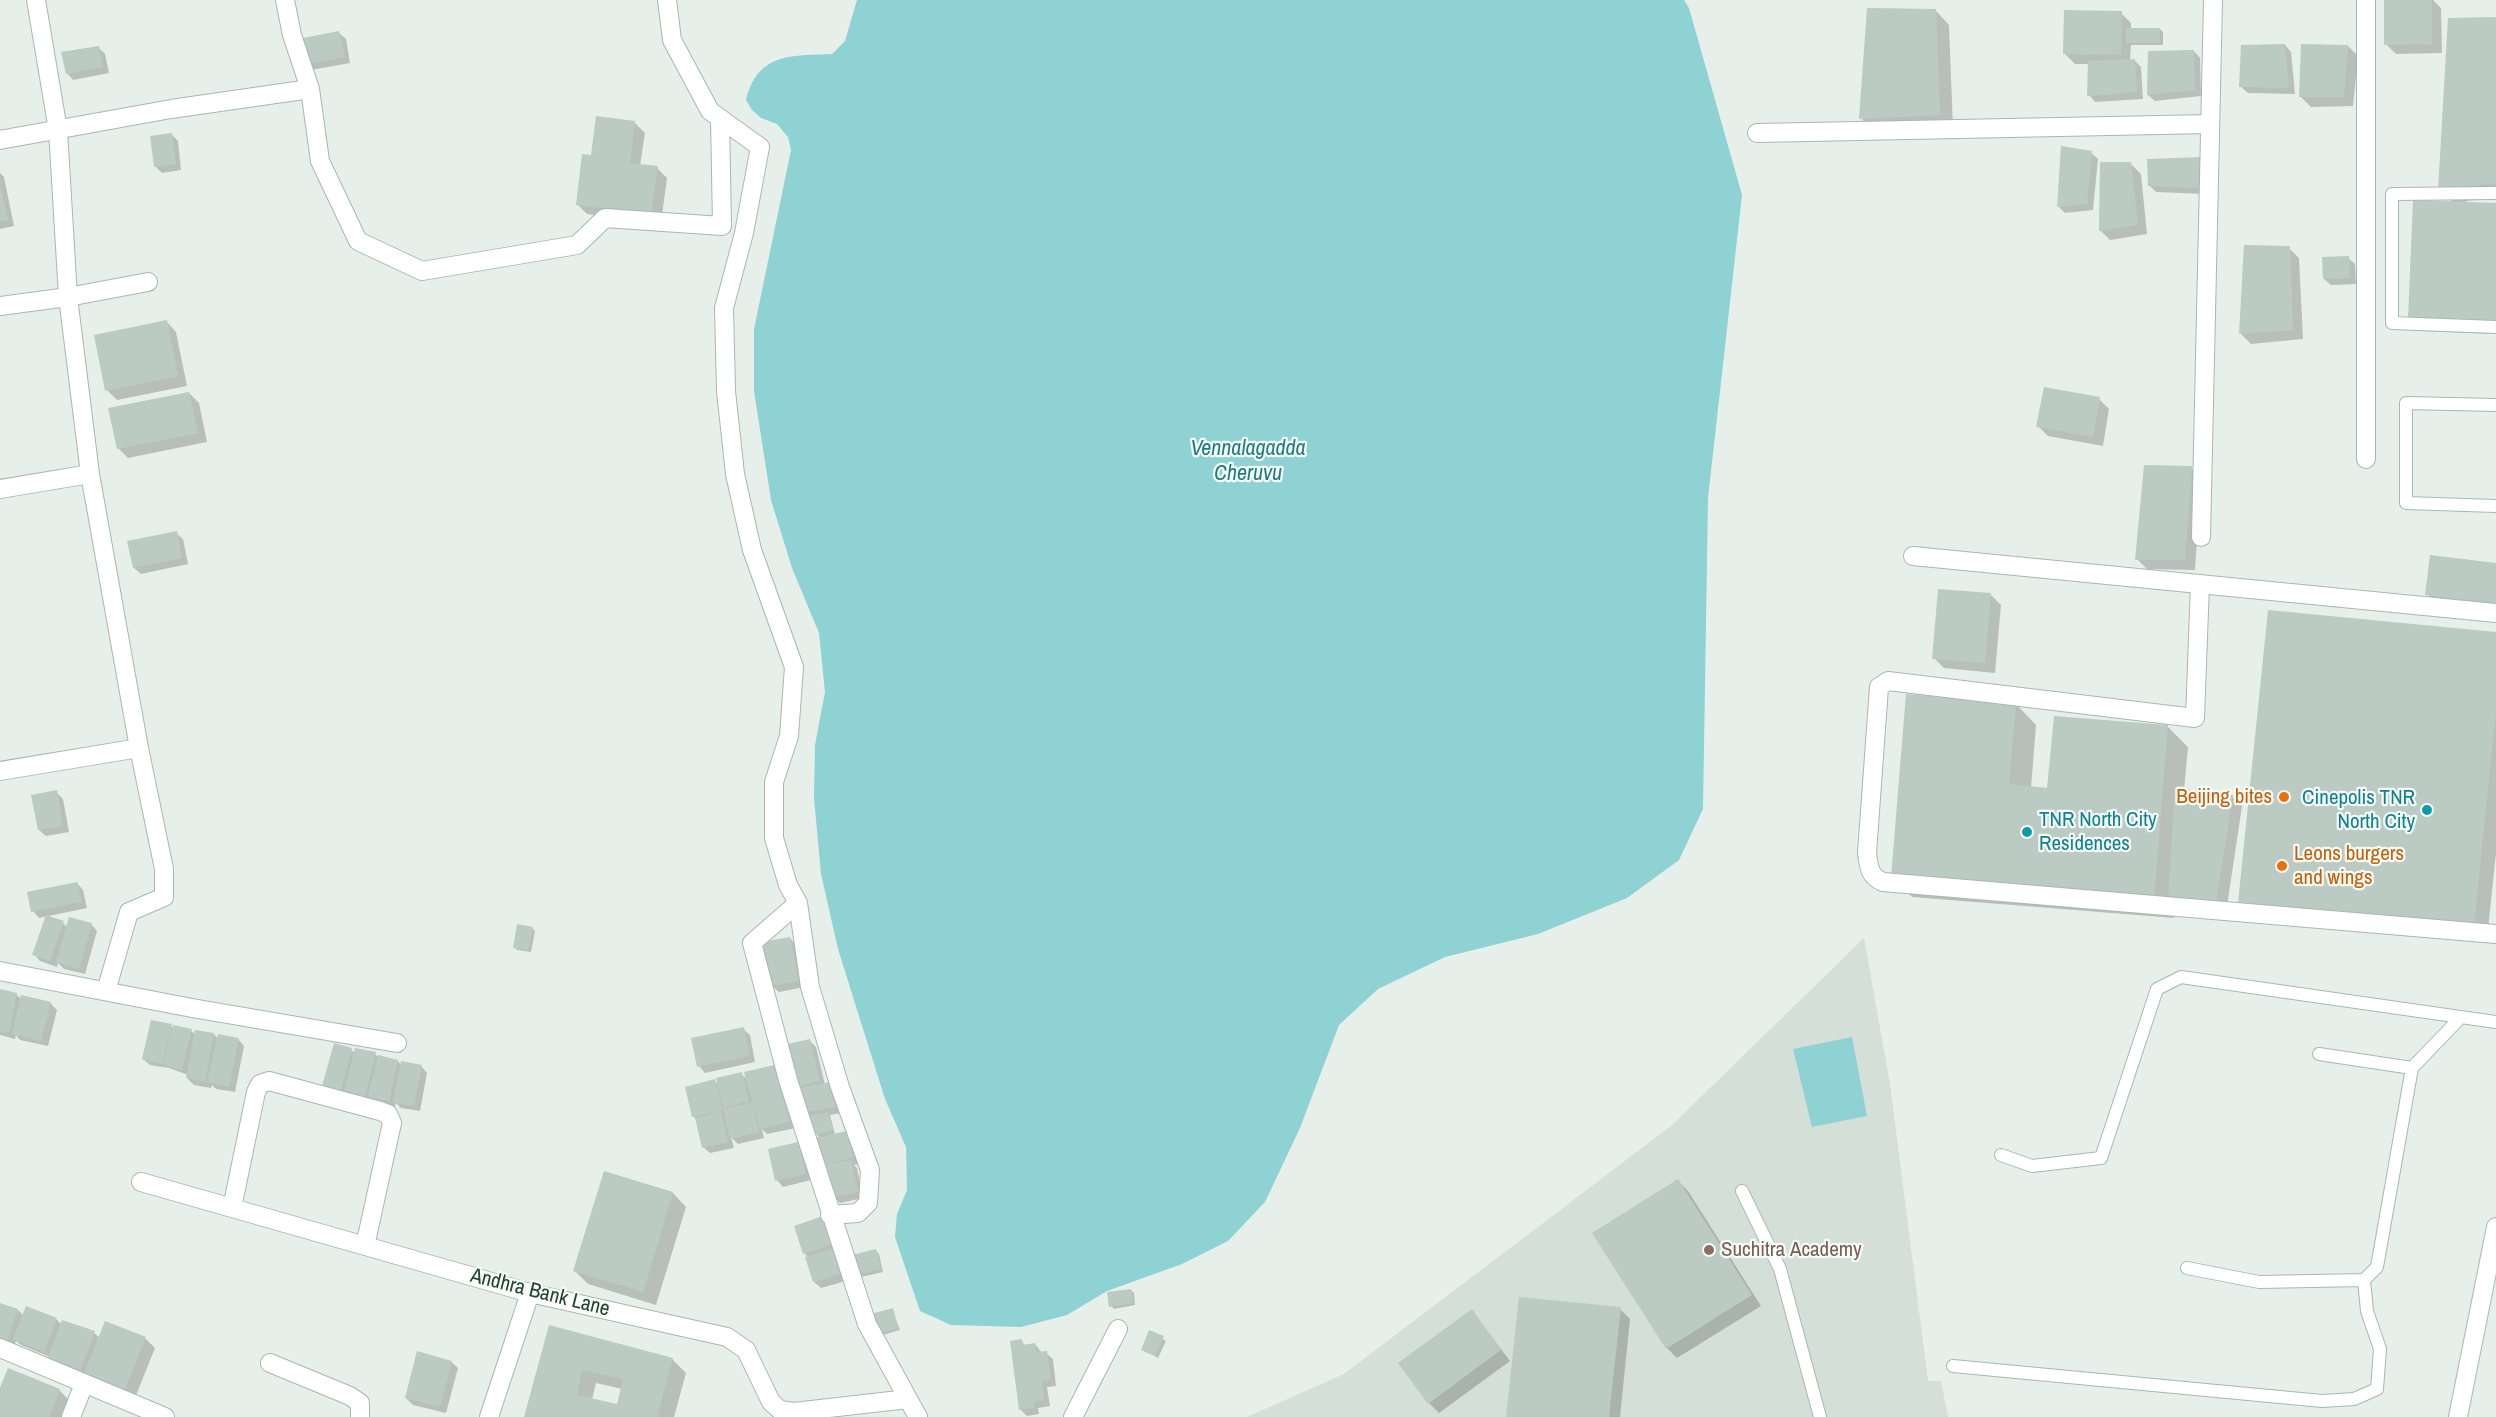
<!DOCTYPE html>
<html>
<head>
<meta charset="utf-8">
<style>
	body { margin:0 }
	canvas { display:block; background:#e6efea }
</style>
</head>
<body>
<canvas width="2496" height="1417"></canvas>
<script>
const ctx = document.querySelector('canvas').getContext('2d');
ctx.lineJoin = 'round';
function paint(path, color) { ctx.fillStyle = color; ctx.fill(path, 'evenodd'); }
function stroke(path, color, width, dash) { ctx.strokeStyle = color; ctx.lineWidth = width; ctx.lineCap = dash ? 'butt' : 'round'; ctx.setLineDash(dash || []); ctx.stroke(path); }
function drawText(font, color, halo, rows, align = 'center') {
  ctx.font = font + ' "Archivo Narrow",sans-serif'; ctx.lineWidth = 4.5; ctx.setLineDash([]); ctx.textBaseline = 'middle'; ctx.strokeStyle = halo; ctx.fillStyle = color; for (const [text, x, y, turn = 0] of rows) {
    ctx.save(); ctx.translate(x, y); ctx.rotate((+turn || 0) * Math.PI / 180); ctx.textAlign = isNaN(turn) ? turn : align; if (halo) ctx.strokeText(text, 0, 0); ctx.fillText(text, 0, 0); ctx.restore();
  }
}
const built = new Path2D(`
	M1864,938L1890,1084L1928,1381H1941L1948,1417H1247L1344,1374L1671,1126Z`);
const water = new Path2D(`
	M857,0H1684L1689,8L1742,195L1708,498L1703,809L1679,860L1627,898L1538,934L1445,957L1378,989L1339,1025L1300,1128L1265,1202L1228,1241L1182,1264L1107,1291L1067,1315L1021,1327L951,1325L920,1311L895,1237L897,1214L907,1190L906,1147L885,1099L838,949L821,874L814,798L815,745L825,692L819,633L792,568L771,500L754,391V329L791,150L788,137L777,124L761,118L752,110L746,100C758,52 792,56 832,54L845,41Z
	M1852,1037L1867,1116L1812,1127L1793,1049Z`);
const shadow = new Path2D(`
	M2385,0H2433L2441,8L2442,53L2396,54L2386,44Z
	M1936,11L1949,25L1953,128L1874,132L1861,118Z
	M2121,13L2131,23V29H2160L2163,32V45H2131L2130,60H2134L2141,67L2143,99L2095,102L2089,95L2090,64H2075L2064,53Z
	M2496,18V198L2466,201V203L2496,204V334L2423,331L2410,318L2453,203L2440,189Z
	M339,33L346,39L350,63L311,70L300,40Z
	M2285,45L2291,52L2295,94L2248,93L2241,87Z
	M2348,46L2358,56L2353,106L2311,107L2301,97Z
	M98,47L105,54L109,73L73,80L67,73Z
	M2194,51L2200,58L2201,96L2155,101L2148,95Z
	M634,122L645,133L640,166L657,168L667,178L661,223L587,214L577,204L592,156Z
	M172,135L178,141L181,170L162,173L155,166Z
	M2091,153L2098,159L2093,210L2065,213L2059,207Z
	M2201,159L2204,194L2156,192L2149,185Z
	M2130,163L2141,174L2147,234L2110,240L2100,230Z
	M0,173L4,177L14,226L0,229Z
	M2289,248L2299,258L2303,339L2251,344L2241,334Z
	M2348,258L2355,264L2356,284L2331,285L2324,279Z
	M166,321L176,332L187,386L117,400L107,390Z
	M189,393L199,403L207,442L128,458L118,448Z
	M2099,399L2109,409L2103,446L2048,436L2038,426Z
	M2191,468L2201,478L2195,570L2147,569L2137,559Z
	M176,533L183,539L188,564L141,574L134,568Z
	M2496,565V611L2437,604L2427,594Z
	M1991,595L2001,605L1995,673L1944,668L1934,658Z
	M2496,634V853L2487,939L2253,916L2240,903Z
	M2016,704L2036,725L2031,788L2049,789L2168,727L2188,747L2184,790L2232,796L2242,806L2226,913L2175,907L2174,918L1912,897L1892,877Z
	M56,792L63,799L69,832L46,836L39,830Z
	M77,883L83,890L87,908L39,918L33,911Z
	M47,917L63,923L67,927L91,924L97,931L85,974L64,969L58,963L57,967L40,961L34,954Z
	M532,928L535,931L531,952L517,950L514,947Z
	M790,938L796,945L804,987L779,992L772,986Z
	M0,991L17,995L21,999L50,1003L57,1010L48,1046L20,1040L16,1035L15,1039L0,1035Z
	M171,1026L174,1029L191,1031L196,1035V1031L214,1034L218,1039H238L244,1046L235,1092L216,1089L212,1085L211,1088L194,1085L187,1078L188,1075L169,1068L150,1065L143,1059Z
	M743,1029L750,1035L755,1062L705,1073L699,1066Z
	M810,1041L816,1047L825,1085L830,1084L841,1113L830,1115L835,1135L847,1133L853,1139L859,1164L854,1165L857,1168L863,1198L840,1203L833,1196L821,1164L820,1138L816,1134L812,1118L806,1112L799,1085Z
	M351,1050L355,1053L375,1054L378,1057L398,1061L401,1065L421,1066L427,1073L420,1111L401,1108L396,1103L395,1107L377,1103L372,1098L371,1103L331,1092L324,1086Z
	M774,1067L780,1073L796,1128L767,1134L762,1129L764,1138L738,1144L731,1137L734,1148L710,1153L703,1147L697,1120L693,1116L714,1081L720,1086L741,1074L747,1079Z
	M798,1144L804,1150L811,1180L783,1187L777,1180Z
	M605,1173L673,1193L686,1207L656,1305L588,1284L574,1270Z
	M1678,1181L1688,1191L1761,1306L1677,1358L1667,1348Z
	M822,1217L839,1251L834,1252L839,1257L846,1281L821,1288L814,1282L809,1258L805,1254L795,1227Z
	M876,1251L879,1254L883,1272L861,1277L858,1274Z
	M1131,1290L1134,1293L1135,1305L1114,1309L1111,1306Z
	M0,1304L18,1310L24,1316L27,1308L57,1320L62,1325L94,1333L100,1338H145L155,1348L135,1398L96,1383L88,1375L87,1377L50,1357L21,1345L16,1341L14,1347L0,1343Z
	M892,1309L900,1330L880,1336Z
	M1620,1309L1630,1319L1620,1417H1508Z
	M1472,1311L1510,1361L1439,1413L1429,1403Z
	M550,1327L672,1359L686,1373L674,1417H526ZM596,1383L622,1389L618,1406L592,1400Z
	M1150,1332L1166,1341L1158,1358L1142,1349Z
	M1021,1341L1026,1346L1035,1344L1042,1353H1046L1053,1359L1056,1386L1047,1387L1050,1406L1038,1408L1039,1414L1027,1416L1021,1410Z
	M451,1362L458,1368L446,1413L413,1405L406,1398Z
	M59,1390L69,1400L62,1417H0V1392Z`);
const building = new Path2D(`
	M2384,0H2432V44L2384,45Z
	M1867,8L1936,9L1940,115L1859,119Z
	M2064,10L2122,11L2121,55L2063,54Z
	M2496,17V183L2438,190L2448,18Z
	M2126,28H2160V43H2126Z
	M339,31L345,57L303,65L298,39Z
	M2285,44L2289,88L2239,87L2241,45Z
	M2301,44L2348,45L2344,97H2299Z
	M99,46L103,67L66,74L61,52Z
	M2194,50L2195,90L2147,95L2148,51Z
	M2135,59L2137,92L2087,96L2088,61Z
	M596,116L635,121L630,163L658,166L651,214L576,205L582,154L591,155Z
	M172,133L176,164L154,167L150,136Z
	M2061,146L2092,151L2087,204L2057,207Z
	M2202,157L2198,188L2148,186L2147,159Z
	M2100,162H2131L2138,225L2099,231Z
	M0,185L8,220L0,221Z
	M2413,200L2496,203V321L2408,318Z
	M2244,245L2290,246L2293,330L2239,334Z
	M2349,256L2350,278L2323,279L2322,257Z
	M167,320L178,376L105,391L94,335Z
	M2044,387L2100,397L2093,437L2036,427Z
	M189,392L198,433L117,449L108,408Z
	M2144,465L2192,466L2185,560H2135Z
	M177,531L182,558L133,568L127,541Z
	M2430,555L2496,563V603L2425,595Z
	M1938,589L1991,593L1985,663L1932,659Z
	M2268,610L2496,632V711L2474,926L2238,903Z
	M1906,694L2016,703L2009,784L2047,788L2054,716L2168,725L2154,898L1891,877Z
	M2175,788L2233,795L2216,903L2168,902Z
	M57,790L63,826L38,830L31,795Z
	M77,882L82,902L31,912L27,892Z
	M46,915L64,921L50,961L32,955Z
	M69,917L92,923L79,969L56,962Z
	M517,924L533,927L528,950L513,948Z
	M790,937L799,981L771,986L762,942Z
	M0,989L17,993L9,1033L0,1031Z
	M21,995L51,1002L41,1041L12,1034Z
	M151,1020L172,1024L162,1064L142,1059Z
	M173,1025L192,1029L182,1070L163,1065Z
	M744,1027L750,1056L697,1067L691,1038Z
	M195,1030L214,1033L205,1082L186,1078Z
	M218,1034L239,1038L229,1087L207,1082Z
	M810,1039L820,1081L798,1086L788,1044Z
	M334,1043L352,1048L341,1091L322,1086Z
	M355,1048L376,1052L365,1097L344,1092Z
	M378,1055L398,1060L389,1101L368,1097Z
	M401,1061L422,1065L414,1106L393,1102Z
	M774,1065L790,1121L760,1129L744,1072Z
	M742,1072L749,1101L723,1108L716,1078Z
	M715,1079L722,1110L692,1117L685,1087Z
	M830,1082L835,1107L805,1113L800,1088Z
	M752,1102L759,1132L730,1139L723,1109Z
	M721,1111L728,1142L702,1148L695,1118Z
	M828,1112L833,1130L815,1135L810,1116Z
	M847,1131L853,1158L820,1165L814,1138Z
	M798,1142L806,1174L775,1181L768,1149Z
	M851,1160L858,1192L832,1197L825,1165Z
	M604,1171L673,1192L643,1292L573,1271Z
	M1678,1179L1752,1295L1666,1349L1592,1233Z
	M823,1216L833,1244L803,1254L794,1226Z
	M832,1249L840,1274L813,1282L805,1257Z
	M876,1249L881,1269L857,1275L852,1255Z
	M1131,1289L1133,1303L1109,1307L1107,1292Z
	M1519,1297L1621,1307L1609,1417H1506Z
	M0,1303L18,1309L7,1342L0,1339Z
	M26,1306L57,1318L44,1352L13,1339Z
	M893,1308L898,1328L876,1334L871,1314Z
	M1472,1309L1501,1350L1428,1404L1398,1363Z
	M62,1320L95,1331L80,1372L47,1360Z
	M105,1321L146,1337L125,1389L84,1373Z
	M549,1325L673,1358L657,1417H524ZM582,1370L623,1379L617,1404L577,1395Z
	M1149,1330L1164,1336L1155,1356L1141,1350Z
	M1022,1339L1023,1345L1035,1343L1037,1352L1047,1351L1051,1380L1042,1381L1044,1400L1033,1402L1034,1408L1019,1410L1010,1341Z
	M417,1351L452,1361L440,1407L405,1398Z
	M8,1368L60,1389L49,1417H0V1388Z`);
const lane = new Path2D(`
	M2496,193L2392,194V323L2496,327
	M2496,405L2406,403V503L2496,506
	M2319,1054L2412,1068
	M2001,1155L2032,1166L2101,1158L2157,989L2181,977L2496,1022
	M1742,1191L1780,1269L1820,1417
	M2187,1268L2259,1282L2364,1280L2377,1267L2412,1068L2461,1017
	M1953,1366L2322,1401L2354,1399L2377,1389L2380,1349L2367,1311L2364,1280`);
const street = new Path2D(`
	M36,0L58,130L68,297L148,282
	M667,0L672,40L710,111L760,147L744,233L724,308L726,391L735,474L752,550L794,667L789,736L774,782V838L788,885L798,903L810,987L840,1087L870,1170L868,1203L858,1213L830,1215
	M310,89L320,161L358,241L422,271L577,245L605,218L722,226L720,119
	M1757,133L2210,124
	M0,140L171,109L310,89L292,35L285,0
	M0,306L68,297L90,474L139,748L164,869V897L129,912L106,991
	M2366,459V0
	M0,489L90,474
	M2201,537L2213,0
	M1913,556L2496,613
	M2200,584L2195,718L1888,681L1879,687L1867,853C1869,867 1869,876 1883,882L2496,934
	M0,771L139,748
	M798,903L752,943L788,1080L867,1324L918,1417
	M0,971L192,1008L397,1043
	M141,1182L530,1293L727,1337L746,1350L771,1402L780,1410L794,1412L908,1399
	M232,1208L256,1092L260,1084L269,1081L380,1111L388,1114L392,1123L365,1246
	M0,1348L165,1417
	M270,1363L350,1396L360,1403V1417
	M71,1417L84,1384
	M489,1417L530,1293
	M1073,1417L1118,1329`);
const secondary = new Path2D(`
	M2458,1417L2496,1227`);
const markers = [
	[2284,797,6,"#e8710a"],
	[2427,810,6,"#0f9aa8"],
	[2027,832,6,"#0f9aa8"],
	[2282,866,6,"#e8710a"],
	[1709,1250,6,"#8d6e63"]
];
const foodNames = [
	["Beijing bites",2272,797],
	["Leons burgers",2294,854,"left"],
	["and wings",2294,878,"left"]
];
const cultureNames = [
	["Cinepolis TNR",2415,798],
	["North City",2415,822],
	["TNR North City",2039,820,"left"],
	["Residences",2039,844,"left"]
];
const educationNames = [
	["Suchitra Academy",1721,1250]
];
const streetNames = [
	["Andhra Bank Lane",540,1293,14]
];
const waterNames = [
	["Vennalagadda",1248,449],
	["Cheruvu",1248,474]
];
paint(built, '#d4dfd8');
paint(water, '#8ed2d3');
paint(shadow, '#0003');
paint(building, '#bbcac2');
stroke(lane, '#a8b8b0', 14);
stroke(street, '#a8b8b0', 20);
stroke(secondary, '#a4bbb0', 20);
stroke(lane, '#fff', 12);
stroke(street, '#fff', 18);
stroke(secondary, '#fff', 18);
for (const [x, y, r, color] of markers) { const dot = new Path2D(); dot.arc(x, y, r, 0, 2 * Math.PI); ctx.fillStyle = color; ctx.fill(dot); stroke(dot, '#f7fbf8', 2); }
drawText('21px', '#c56008', '#f7fbf8', foodNames, 'right');
drawText('21px', '#0d838f', '#f7fbf8', cultureNames, 'right');
drawText('21px', '#785e54', '#f7fbf8', educationNames, 'left');
drawText('21px', '#244236', '#f7fbf8', streetNames);
drawText('italic 22px', '#1d7c7f', '#f7fbf8', waterNames);
</script>
</body>
</html>
